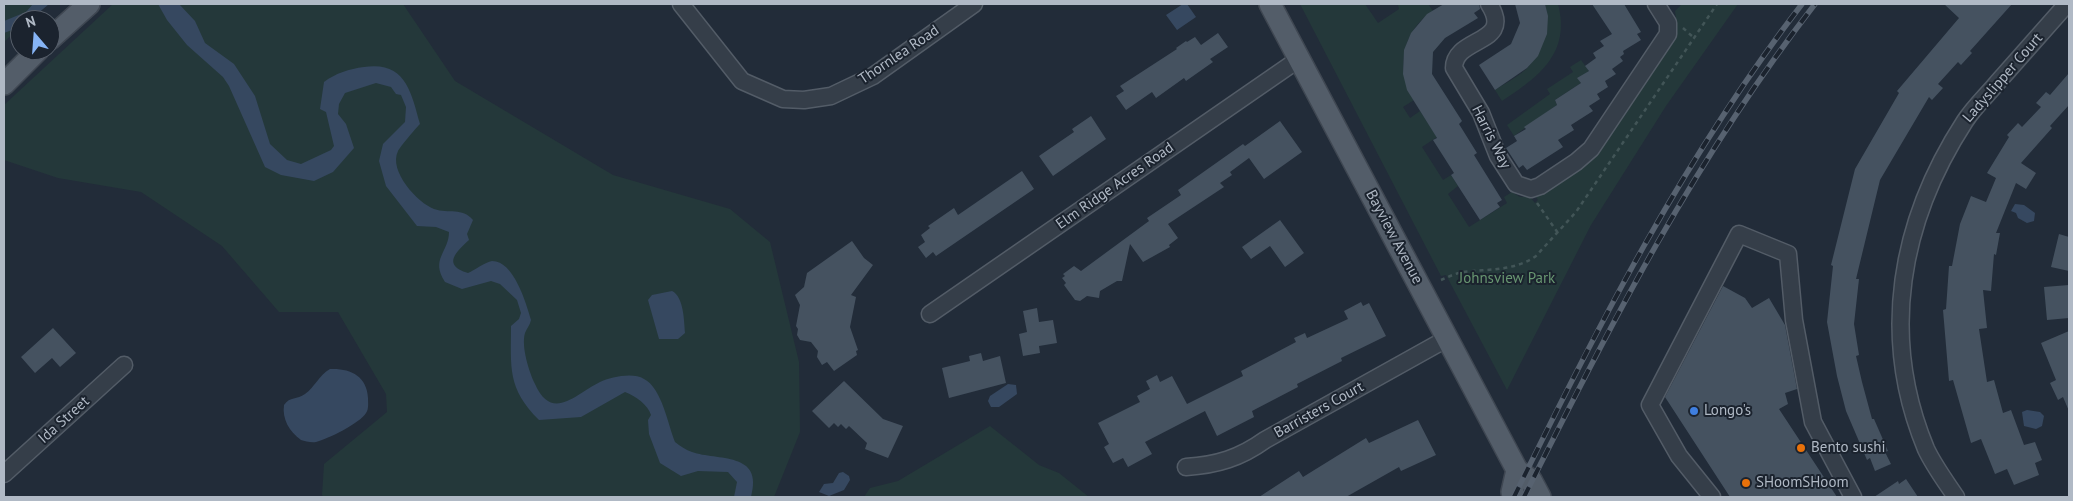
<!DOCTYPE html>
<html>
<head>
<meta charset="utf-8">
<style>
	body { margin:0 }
	#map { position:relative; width:2073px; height:501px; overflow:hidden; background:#222c39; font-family:"PT Sans",sans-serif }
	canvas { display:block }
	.frame { position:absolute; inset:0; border:5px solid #b0b9c5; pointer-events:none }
	.north { position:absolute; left:10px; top:10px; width:50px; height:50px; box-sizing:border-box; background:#1b232e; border:1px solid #575f6a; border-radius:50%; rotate:342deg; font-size:14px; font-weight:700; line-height:20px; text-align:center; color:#b0b9c5 }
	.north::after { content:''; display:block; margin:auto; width:18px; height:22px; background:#86b4f5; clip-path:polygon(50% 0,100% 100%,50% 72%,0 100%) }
</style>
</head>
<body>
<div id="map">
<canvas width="2073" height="501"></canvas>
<div class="frame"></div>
<div class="north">N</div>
</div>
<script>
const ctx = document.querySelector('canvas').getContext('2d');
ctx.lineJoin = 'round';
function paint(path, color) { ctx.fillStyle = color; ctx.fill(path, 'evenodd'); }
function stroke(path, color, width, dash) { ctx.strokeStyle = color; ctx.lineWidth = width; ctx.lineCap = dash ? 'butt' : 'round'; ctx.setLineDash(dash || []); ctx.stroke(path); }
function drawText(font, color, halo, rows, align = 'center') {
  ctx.font = font + ' "PT Sans",sans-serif'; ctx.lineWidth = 4; ctx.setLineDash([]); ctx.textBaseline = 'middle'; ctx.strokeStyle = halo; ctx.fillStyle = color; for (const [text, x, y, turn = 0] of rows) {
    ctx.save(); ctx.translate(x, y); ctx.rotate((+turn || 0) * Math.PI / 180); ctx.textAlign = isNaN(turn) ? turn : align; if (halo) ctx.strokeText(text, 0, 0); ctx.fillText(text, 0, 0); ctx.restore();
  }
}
const green = new Path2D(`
	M4,4H46L20,20V27L4,42Z
	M113,4H403L455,81L613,175L730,209L770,242L799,362L800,432L774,497H324L322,495L324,464L387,412L386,394L338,312H279L222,246L141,192L58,178L4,160V105Z
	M1300,4H1365L1378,23L1399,9L1398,5L1400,4H1428L1433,11C1402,30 1395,70 1414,100L1403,107L1410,118L1420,111L1437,137L1422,147L1443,180L1451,175L1458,186L1448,194L1469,227L1507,203L1504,197L1512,192L1520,197H1530L1535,203L1538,200L1535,196L1551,188L1594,157L1675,37L1677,27L1675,11L1682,4H1738L1666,106L1591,225L1507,390L1446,275L1441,276Z
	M1545,4H1558C1571,53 1539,77 1502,101L1495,90C1524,72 1535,69 1543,34C1546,22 1548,15 1545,4Z
	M1581,60L1589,71L1578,78L1581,83L1555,100L1557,105L1514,136L1507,125L1550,94L1547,89L1573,72L1570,67Z
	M990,426L1039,465L1059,473L1089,497H864L870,488L898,481Z`);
const water = new Path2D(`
	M33,4H49L30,20H20V27L4,33V21L26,12Z
	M158,4H179L195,21L205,43L234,64L255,96L270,144L287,160L301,164L331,150L334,146L326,112L320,109L324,82C336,73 349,69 364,67C405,61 411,91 420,124C415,129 400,147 398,151C388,171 418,203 434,209C449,214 462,207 473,220L467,234L469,240C457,251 441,265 468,273C475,270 485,262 492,261C514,261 526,303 531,320C530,325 527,328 525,333C521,346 529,372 535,384C552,423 577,393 600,382C611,377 633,372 644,379C662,388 668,425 675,442C680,446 686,450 692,452C717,461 764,451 751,497H734L737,482L728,472L698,471L681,476L660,463L649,434L648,420L651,415C648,405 636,396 625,392L581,417L539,420C507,388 511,368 511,326L519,319L521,313L517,300L500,284L491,281L462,289L445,282C430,259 449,252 449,232L436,227L417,226L386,186L379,161L383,144L405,122L406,107L401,95L396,94L391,87L376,83L345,93L339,104L338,114L346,124L354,148L333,172L314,181L281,175L265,167L229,86L223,77L187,45L167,20Z
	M1183,4H1187L1196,17L1177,30L1166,15Z
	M2015,204L2024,205L2035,213L2034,221L2027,223L2018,218L2016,213L2011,211Z
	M672,291C684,297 684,321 685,333L678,339H659L648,300L652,295Z
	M330,369C350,368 367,376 368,398C368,403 369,409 366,413C360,423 328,439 316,442C311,443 305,441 301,440C289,431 282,419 284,405C290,396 297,400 305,394C315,387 319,375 330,369Z
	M1008,384L1016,385L1017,394L999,407H991L988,401L990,396Z
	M2027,410L2040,412L2044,416L2042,426L2036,429L2024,426L2022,412Z
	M843,472L849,476L850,480L844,490L829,496L819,492L824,484L833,483L839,473Z`);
const building = new Path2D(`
	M1444,4H1479L1480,9L1474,13L1478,18L1445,38L1433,52L1432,74L1462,121L1459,124L1477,153L1474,155L1502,200L1497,203L1500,207L1480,220L1451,175L1454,173L1433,140L1437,138L1407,90L1403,74L1404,50L1411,33L1427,14Z
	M1515,4H1545L1548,16L1547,34L1538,56L1527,68L1495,90L1479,65L1511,44L1520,23Z
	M1592,4H1624L1641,32L1637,34L1641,40L1623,51L1624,54L1620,57L1623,61L1612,69L1616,74L1605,81L1608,87L1597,94L1600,99L1589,106L1593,111L1571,125L1574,130L1558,140L1563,147L1527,170L1523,165L1519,168L1506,148L1517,141L1514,136L1526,129L1524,127L1557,105L1555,100L1581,83L1577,78L1589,71L1585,66L1596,58L1593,53L1604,46L1600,41L1612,34Z
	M1944,4H2012L1970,51L1972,53L1961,65L1958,62L1938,84L1943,88L1932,100L1929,97L1880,180L1856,279H1859L1854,324L1859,355L1856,356L1862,382L1872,419H1874L1888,451L1885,452L1891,464L1875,471L1870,458L1867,460L1846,411L1837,376L1827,322L1833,266L1831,265L1855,169L1899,93L1897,91L1959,18Z
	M1218,33L1228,47L1210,59L1213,62L1186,81L1184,78L1156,98L1152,92L1126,110L1116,96L1124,91L1120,86L1177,49L1176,48L1186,41L1187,42L1195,37L1201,45Z
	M2069,73V105L2050,126L2052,128L2021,163L2036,173L2026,189L2016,183L1996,233H2000L1996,255L1994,254L1991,291L1983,290L1987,328L1979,329L1987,382L1994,380L2003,413L2011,410L2024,445L2035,442L2042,460L2035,463L2039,475L2014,485L2007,469L1995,474L1981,439L1971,443L1953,380L1949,381L1943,310L1946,309L1949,266H1952L1960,224L1971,196L1986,202L1996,178L1987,173L2009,137L2007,135L2018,123L2022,127L2041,107L2036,103L2046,92L2050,95Z
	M1091,116L1106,139L1053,176L1039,156L1074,132L1072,129Z
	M1280,121L1302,152L1264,179L1249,158L1230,172L1232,175L1220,183L1224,187L1168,224L1178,238L1169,245L1170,247L1143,262L1130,244L1122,281H1117L1100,291L1099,298L1087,296L1080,301L1075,300L1064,285L1066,283L1062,278L1065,276L1063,274L1074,266L1081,271L1149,221L1147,218L1181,195L1178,190L1243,144L1245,146Z
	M1022,171L1034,189L936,256L933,252L926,258L918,247L925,242L921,235L930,228L928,226L954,208L958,215Z
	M1280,220L1304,253L1285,267L1270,246L1251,259L1242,247Z
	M2059,234L2069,237V271L2051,267Z
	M852,241L864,258L873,265L851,295L856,297L850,327L858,350L856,351L857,355L834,371L827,362L822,365L817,357L818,351L811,342L800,340L797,335L798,329L796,326L800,305L795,295L804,287L807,273Z
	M2069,285V318L2047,320L2044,287Z
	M1723,286L1745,298L1752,308L1769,298L1785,325L1797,389L1785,393L1788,404L1779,409L1837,497H1730L1665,397Z
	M1361,302L1363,306L1369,303L1386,336L1341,358L1342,361L1297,384L1298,387L1252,411L1254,417L1217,436L1205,411L1145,442L1152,454L1128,467L1123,458L1113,463L1104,447L1109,444L1098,423L1140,402L1137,396L1150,389L1146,381L1157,375L1160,382L1172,376L1187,404L1243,376L1241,371L1296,342L1294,338L1305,333L1307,338L1348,319L1344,311Z
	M1037,308L1039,322L1053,320L1057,343L1039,346L1040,353L1023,356L1019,334L1027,332L1023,311Z
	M53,328L76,353L60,367L52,358L35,373L21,357Z
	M2069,331V411L2063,397L2058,400L2050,383L2056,380L2041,343Z
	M981,353L983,361L1000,356L1006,383L949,398L942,368L970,361L969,356Z
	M844,381L883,419L903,426L888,458L865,449L867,443L849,426L846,429L841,424L838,427L834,423L829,428L812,411Z
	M1418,420L1436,455L1401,471L1399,467L1346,497H1259L1299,471L1303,477L1366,438L1369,443Z
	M1906,479L1918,497H1874L1898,481L1899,484Z`);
const path = new Path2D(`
	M1683,28L1693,37
	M1537,203L1558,233
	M1441,280C1448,277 1456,273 1463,272C1488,269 1515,271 1536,256L1576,212L1717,4`);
const minor = new Path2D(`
	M681,4L742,81L783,99L804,100L831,96L873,76L974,4
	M1489,4C1515,45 1454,36 1454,68L1481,113L1498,156L1516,184L1531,189L1540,186L1576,162L1591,149L1668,34V23L1656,4
	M930,314L1299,59
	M1186,467C1217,465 1240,458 1265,440L1448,338
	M4,474L124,365
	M1712,497L1679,456L1650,405L1739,234L1788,254L1794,320L1813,422L1853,497
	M1956,497C1946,482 1934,466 1926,449C1879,336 1900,221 1965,121C1974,107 1987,95 1997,83C2020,57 2044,30 2067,4`);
const major = new Path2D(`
	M1270,4L1517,470L1531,480L1540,497
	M50,39L89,4
	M4,84L38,50
	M1515,497L1512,492L1517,470`);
const rail = new Path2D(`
	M1514,497C1598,325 1685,156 1802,4
	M1524,497C1611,323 1695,159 1815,4`);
const markers = [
	[1694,411,5,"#3f7fe0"],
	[1801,448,5,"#e8710a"],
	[1746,483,5,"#e8710a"]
];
const streetNames = [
	["Thornlea Road",899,55,-34],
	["Ladyslipper Court",2003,78,-49],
	["Harris Way",1491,137,63],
	["Elm Ridge Acres Road",1115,186,-35],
	["Bayview Avenue",1394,237,62],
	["Barristers Court",1319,410,-29],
	["Ida Street",64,420,-42]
];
const parkNames = [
	["Johnsview Park",1507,279]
];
const poiNames = [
	["Longo's",1704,411],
	["Bento sushi",1811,448],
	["SHoomSHoom",1756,483]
];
paint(green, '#24383a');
paint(water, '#364860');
paint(building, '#455260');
stroke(minor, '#535c67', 19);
stroke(major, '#3f4752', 24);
stroke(path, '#425557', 2.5, [4, 4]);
stroke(minor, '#353e49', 16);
stroke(major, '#535d69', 21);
stroke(rail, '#576270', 5.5);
stroke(rail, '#1b232e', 4, [11]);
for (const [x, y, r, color] of markers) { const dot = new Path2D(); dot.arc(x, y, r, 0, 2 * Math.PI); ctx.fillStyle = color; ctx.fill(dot); stroke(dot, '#1b232e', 2); }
drawText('15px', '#b0b9c5', '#1b232e', streetNames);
drawText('15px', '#689671', '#1b232e', parkNames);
drawText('15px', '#b0b9c5', '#1b232e', poiNames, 'left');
</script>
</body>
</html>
